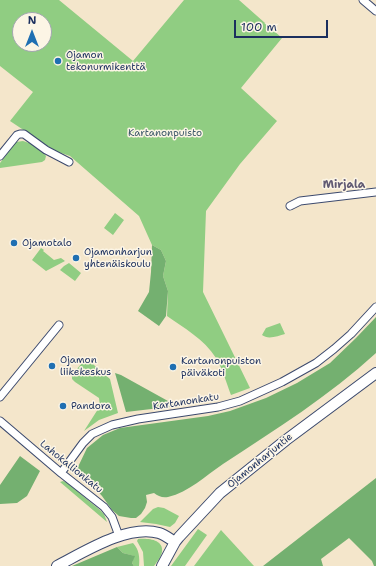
<!DOCTYPE html>
<html>
<head>
<meta charset="utf-8">
<style>
	body { margin:0 }
	#map { position:relative; width:376px; height:566px; overflow:hidden; background:#f4e6cb; font-family:"Shantell Sans",sans-serif }
	canvas { display:block }
	.north { position:absolute; left:12px; top:12px; width:40px; height:40px; box-sizing:border-box; background:#fcf5e5; border:1px solid #a2a6af; border-radius:50%; rotate:0deg; font-size:11px; font-weight:700; line-height:16px; text-align:center; color:#1b2f5e }
	.north::after { content:''; display:block; margin:auto; width:14px; height:18px; background:#1f6fb2; clip-path:polygon(50% 0,100% 100%,50% 72%,0 100%) }
	.scale { position:absolute; left:234px; top:20px; width:94px; height:18px; box-sizing:border-box; border:2px solid #1b2f5e; border-top:0; padding-left:5px; font-size:12px; line-height:14px; white-space:nowrap; color:#1b2f5e; -webkit-text-stroke:3px #fcf5e5; paint-order:stroke }
</style>
</head>
<body>
<div id="map">
<canvas width="376" height="566"></canvas>
<div class="north">N</div>
<div class="scale">100 m</div>
</div>
<script>
const ctx = document.querySelector('canvas').getContext('2d');
ctx.lineJoin = 'round';
function paint(path, color) { ctx.fillStyle = color; ctx.fill(path, 'evenodd'); }
function stroke(path, color, width, dash) { ctx.strokeStyle = color; ctx.lineWidth = width; ctx.lineCap = dash ? 'butt' : 'round'; ctx.setLineDash(dash || []); ctx.stroke(path); }
function drawText(font, color, halo, rows, align = 'center') {
  ctx.font = font + ' "Shantell Sans",sans-serif'; ctx.lineWidth = 3; ctx.setLineDash([]); ctx.textBaseline = 'middle'; ctx.strokeStyle = halo; ctx.fillStyle = color; for (const [text, x, y, turn = 0] of rows) {
    ctx.save(); ctx.translate(x, y); ctx.rotate((+turn || 0) * Math.PI / 180); ctx.textAlign = isNaN(turn) ? turn : align; if (halo) ctx.strokeText(text, 0, 0); ctx.fillText(text, 0, 0); ctx.restore();
  }
}
const green = new Path2D(`
	M0,0H59L133,61L184,0H239L282,38L241,88L277,121L240,164L206,211L203,292L250,388L231,395C227,385 222,367 216,358C204,339 184,328 167,316L168,291L163,276L166,261L161,250L152,245L139,216L70,156L55,151L10,121L33,92L0,66ZM20,20H44V44H20Z
	M23,141C31,143 42,149 46,156L45,160L42,162L0,168V163L16,142Z
	M115,213L124,220L113,235L104,228Z
	M41,248L44,250L43,251L54,260L61,258L65,261L46,271L32,260Z
	M69,263L81,273L75,281L60,270L64,266Z
	M280,323L285,334C278,336 268,340 262,335L266,328Z
	M86,358L110,379L118,413L99,420L84,431L100,406L99,398L75,382L72,379V375Z
	M63,481L66,482L100,510L104,514L107,522L60,482Z
	M158,507L164,508L179,516L175,523L170,527L156,524L140,522L153,509Z
	M198,529L207,535L185,566H171Z
	M221,530L254,566H194Z
	M138,539C147,538 164,539 162,552C161,557 157,562 154,566H144L143,552L137,541Z
	M133,543C139,549 140,558 139,566H134L132,563L134,556L123,553L117,547Z`);
const forest = new Path2D(`
	M152,245L161,250L166,261L163,276L168,291L166,316L159,326L138,311L149,292L151,272Z
	M376,317V353C329,396 275,430 223,464C205,476 189,492 168,497C162,498 158,496 154,493L146,495L147,502L145,508L141,514L136,518H131L119,516L112,510L102,496L92,485L80,478L77,473V469L87,448L103,435L120,428L208,416L230,411L266,398L297,383L330,363L356,338Z
	M115,373L121,375L177,406L126,412Z
	M20,456L40,471L27,496L17,503L0,504V485Z
	M376,478V566H374L372,561L349,538L321,559L323,566H263Z
	M117,547L123,553L135,556L132,563L134,566H72Z`);
const street = new Path2D(`
	M363,0L376,11
	M0,156L17,135L20,134H24L46,150L69,162
	M290,206L300,201L376,192
	M0,397L59,325
	M0,421L61,473L104,507L112,517L119,536
	M61,473L83,443L92,434L112,425L138,419L218,407L240,401L282,382L316,363L334,349L351,334L376,307`);
const secondary = new Path2D(`
	M57,566C84,552 128,524 159,533C165,535 170,539 175,542
	M162,566L175,542L179,537L220,493L286,440L376,373`);
const markers = [
	[58,61,4,"#1f6fb2"],
	[14,243,4,"#1f6fb2"],
	[76,258,4,"#1f6fb2"],
	[52,366,4,"#1f6fb2"],
	[173,367,4,"#1f6fb2"],
	[63,406,4,"#1f6fb2"]
];
const poiNames = [
	["Ojamon",66,55],
	["tekonurmikenttä",66,67],
	["Ojamotalo",22,243],
	["Ojamonharjun",84,252],
	["yhtenäiskoulu",84,264],
	["Ojamon",60,360],
	["liikekeskus",60,372],
	["Kartanonpuiston",181,361],
	["päiväkoti",181,373],
	["Pandora",71,406]
];
const parkNames = [
	["Kartanonpuisto",165,133]
];
const streetNames = [
	["Kartanonkatu",186,402,-9],
	["Ojamonharjuntie",260,461,-39],
	["Lahokallionkatu",71,467,39]
];
const neighbourhoodNames = [
	["Mirjala",344,185]
];
paint(green, '#90cd82');
paint(forest, '#74b070');
stroke(street, '#3c4a6e', 9);
stroke(secondary, '#3c4a6e', 12);
stroke(street, '#fff', 7);
stroke(secondary, '#fff', 10);
for (const [x, y, r, color] of markers) { const dot = new Path2D(); dot.arc(x, y, r, 0, 2 * Math.PI); ctx.fillStyle = color; ctx.fill(dot); stroke(dot, '#fcf5e5', 1.5); }
drawText('10px', '#1b2f5e', '#fcf5e5', poiNames, 'left');
drawText('10px', '#385667', '#fcf5e5', parkNames);
drawText('10px', '#1b2f5e', '#fcf5e5', streetNames);
drawText('bold 11px', '#615a73', '#fcf5e5', neighbourhoodNames);
</script>
</body>
</html>
